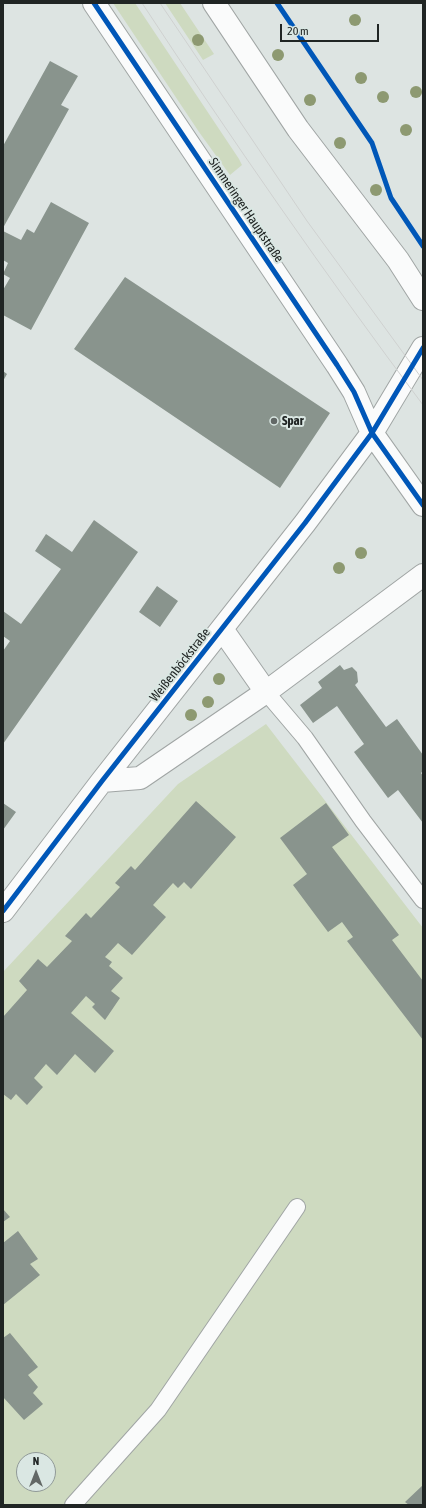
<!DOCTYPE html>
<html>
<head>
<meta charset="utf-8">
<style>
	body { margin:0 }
	#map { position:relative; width:426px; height:1508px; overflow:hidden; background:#dde4e2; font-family:"Asap Condensed",sans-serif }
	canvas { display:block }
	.frame { position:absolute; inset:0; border:4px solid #202524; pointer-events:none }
	.north { position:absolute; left:16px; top:1452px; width:40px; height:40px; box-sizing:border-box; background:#dae7e3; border:1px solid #909997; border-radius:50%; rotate:0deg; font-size:11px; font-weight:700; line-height:16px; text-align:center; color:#202524 }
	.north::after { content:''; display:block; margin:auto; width:14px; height:18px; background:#626866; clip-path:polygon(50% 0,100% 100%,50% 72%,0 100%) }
	.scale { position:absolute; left:280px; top:24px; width:99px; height:18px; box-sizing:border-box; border:2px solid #202524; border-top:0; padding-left:5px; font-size:12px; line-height:14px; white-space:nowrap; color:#202524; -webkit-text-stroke:3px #dae7e3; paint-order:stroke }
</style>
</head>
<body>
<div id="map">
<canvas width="426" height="1508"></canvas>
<div class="frame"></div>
<div class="north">N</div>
<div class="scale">20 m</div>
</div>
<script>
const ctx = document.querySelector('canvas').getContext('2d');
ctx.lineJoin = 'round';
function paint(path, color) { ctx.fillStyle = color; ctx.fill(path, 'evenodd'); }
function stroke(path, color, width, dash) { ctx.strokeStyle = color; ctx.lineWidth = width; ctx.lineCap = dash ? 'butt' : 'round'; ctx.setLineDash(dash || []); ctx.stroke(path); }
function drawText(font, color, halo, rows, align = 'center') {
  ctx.font = font + ' "Asap Condensed",sans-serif'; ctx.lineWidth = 4; ctx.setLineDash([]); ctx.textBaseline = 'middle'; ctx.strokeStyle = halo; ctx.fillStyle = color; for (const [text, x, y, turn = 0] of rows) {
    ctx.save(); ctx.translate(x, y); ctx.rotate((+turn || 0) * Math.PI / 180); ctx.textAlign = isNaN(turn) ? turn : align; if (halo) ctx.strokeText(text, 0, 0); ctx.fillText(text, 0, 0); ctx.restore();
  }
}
const green = new Path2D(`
	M113,3H135L239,159L242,165L230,175L199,132Z
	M165,3H180L214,54L203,60Z
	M266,724L423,928V1505H3V972L178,784ZM24,1460H48V1484H24Z`);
const building = new Path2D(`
	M50,61L78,76L61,105L69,109L3,228V146Z
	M51,202L89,223L31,330L3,315V290L10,278L3,274L8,263L3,260V231L21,240L27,229L34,233Z
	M125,277L330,413L280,488L74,349Z
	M3,371L7,374L3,381Z
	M94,520L138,552L3,744V651L10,641L3,636V611L21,624L61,569L35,551L46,534L72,552Z
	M157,586L178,601L160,627L139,612Z
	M340,665L344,670L352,667L357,672L358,682L355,685L386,727L397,719L423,755V771L421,773L423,776V823L398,790L388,798L354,752L364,744L337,706L313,723L300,705L322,688L318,682Z
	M196,801L236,837L191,889L184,882L178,888L173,883L153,905L166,917L132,955L118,943L105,957L112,962L109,966L123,978L111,991L120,998L105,1020L92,1007L95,1004L86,996L71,1013L114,1051L95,1073L75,1054L57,1075L46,1064L34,1078L43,1087L27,1105L16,1094L11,1100L3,1094V1017L27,990L19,981L38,959L47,967L72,941L65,936L86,913L91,918L120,887L115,883L131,866L135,870Z
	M3,803L16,812L3,830Z
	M326,803L349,835L332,847L399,935L392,940L423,981V1040L347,941L353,937L342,922L328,932L293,885L307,874L280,838Z
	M3,1209L10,1217L3,1222Z
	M18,1231L38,1259L30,1264L40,1275L3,1305V1243Z
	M10,1333L38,1367L28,1375L38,1387L33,1393L43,1404L24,1420L3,1397V1338Z
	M423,1485V1505H409L405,1502Z`);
const service = new Path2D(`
	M266,692L305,738L363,821L423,900
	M73,1505L158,1410L297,1207`);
const minor = new Path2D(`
	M94,3L337,365L354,392L372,433L423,505
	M222,629L266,692
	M102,781L140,778L266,692L423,575
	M3,911L102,781L305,523L372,433L423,348`);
const primary = new Path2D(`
	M214,3L298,129L398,260L423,299`);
const tram = new Path2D(`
	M142,3C232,140 325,274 423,405
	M160,3L307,221L423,380`);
const cycleway = new Path2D(`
	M94,3L337,365L354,392L372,433L423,505
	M277,3L372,143L391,198L423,246
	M3,911L102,781L305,523L372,433L423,348`);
const trees = [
	[355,20],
	[198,40],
	[278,55],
	[361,78],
	[416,92],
	[383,97],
	[310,100],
	[406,130],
	[340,143],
	[376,190],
	[361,553],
	[339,568],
	[219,679],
	[208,702],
	[191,715]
];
const markers = [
	[274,421,4,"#626866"]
];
const streetNames = [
	["Simmeringer Hauptstraße",246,210,56],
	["Weißenböckstraße",180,665,-52]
];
const poiNames = [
	["Spar",282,421]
];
paint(green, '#cedac0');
paint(building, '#89948d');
stroke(service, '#a0a5a4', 18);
stroke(minor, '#a0a5a4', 24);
stroke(primary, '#a0a5a4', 24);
stroke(service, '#fafbfb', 16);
stroke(minor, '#fafbfb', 22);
stroke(primary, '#fafbfb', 22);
stroke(tram, '#cfd1d0', 1);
stroke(cycleway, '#0057b8', 5);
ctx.fillStyle = '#8d9971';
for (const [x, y] of trees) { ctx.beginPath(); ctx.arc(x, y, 6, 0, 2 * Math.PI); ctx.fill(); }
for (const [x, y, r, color] of markers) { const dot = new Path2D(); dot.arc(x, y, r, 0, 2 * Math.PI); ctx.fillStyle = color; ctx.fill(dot); stroke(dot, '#dae7e3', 1.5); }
drawText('13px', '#202524', '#dae7e3', streetNames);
drawText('bold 13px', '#202524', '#dae7e3', poiNames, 'left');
</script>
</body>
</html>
